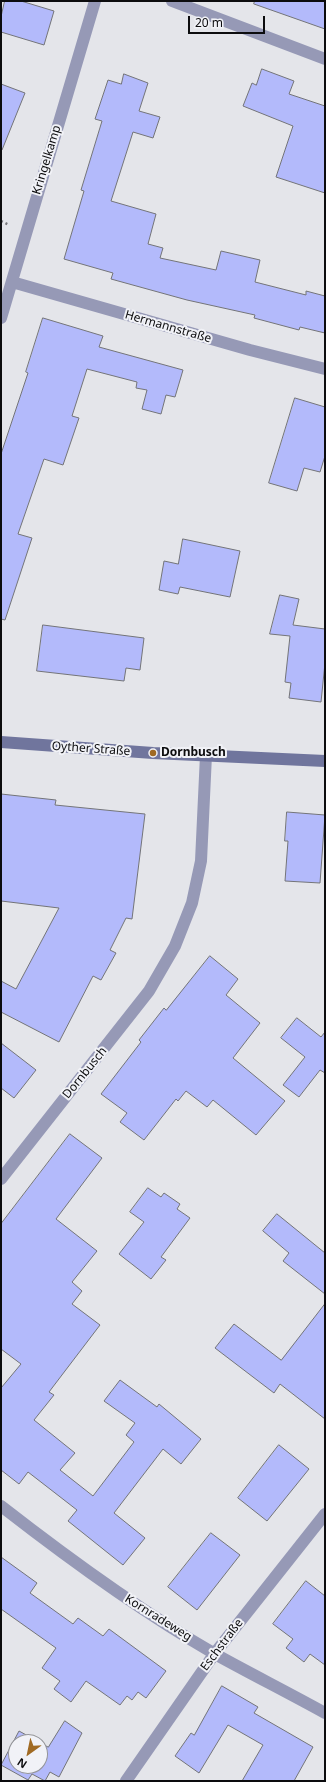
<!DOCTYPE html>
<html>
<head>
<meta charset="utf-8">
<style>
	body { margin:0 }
	#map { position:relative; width:326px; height:1782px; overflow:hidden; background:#e4e5ea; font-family:"Noto Sans",sans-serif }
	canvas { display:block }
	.frame { position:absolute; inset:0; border:2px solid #0c0c0e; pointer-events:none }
	.north { position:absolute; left:8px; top:1734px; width:40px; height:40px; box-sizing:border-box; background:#f1f2f7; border:1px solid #95969a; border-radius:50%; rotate:213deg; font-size:11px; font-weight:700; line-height:16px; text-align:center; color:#0c0c0e }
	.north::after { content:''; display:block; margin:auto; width:14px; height:18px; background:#a06a23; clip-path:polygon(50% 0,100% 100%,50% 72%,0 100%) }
	.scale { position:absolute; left:188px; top:16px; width:77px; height:18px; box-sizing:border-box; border:2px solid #0c0c0e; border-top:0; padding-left:5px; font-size:12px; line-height:14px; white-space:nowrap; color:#0c0c0e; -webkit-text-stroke:3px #f1f2f7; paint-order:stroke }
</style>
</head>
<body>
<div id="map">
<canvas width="326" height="1782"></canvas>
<div class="frame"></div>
<div class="north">N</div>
<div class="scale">20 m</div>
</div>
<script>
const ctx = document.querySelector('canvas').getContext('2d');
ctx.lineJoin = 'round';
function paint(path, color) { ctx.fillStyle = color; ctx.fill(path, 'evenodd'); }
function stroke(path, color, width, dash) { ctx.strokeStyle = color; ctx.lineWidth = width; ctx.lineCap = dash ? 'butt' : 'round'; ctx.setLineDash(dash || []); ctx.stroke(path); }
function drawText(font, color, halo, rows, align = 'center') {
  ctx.font = font + ' "Noto Sans",sans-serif'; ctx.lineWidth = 4; ctx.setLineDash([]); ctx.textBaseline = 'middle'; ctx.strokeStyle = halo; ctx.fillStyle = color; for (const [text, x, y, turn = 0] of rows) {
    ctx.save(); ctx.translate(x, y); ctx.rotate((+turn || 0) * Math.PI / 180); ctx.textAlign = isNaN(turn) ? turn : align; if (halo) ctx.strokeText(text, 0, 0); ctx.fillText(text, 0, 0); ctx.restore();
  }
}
const building = new Path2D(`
	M5,1H21L54,11L44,45L1,32V17Z
	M255,1H325V29L254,4Z
	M262,69L294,81L289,94L325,106V193L276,177L293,126L243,106L252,83L256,85Z
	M124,74L148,83L139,111L160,117L153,138L133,132L111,201L156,214L148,244L163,248L160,258L216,270L221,251L260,260L255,282L306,295V291L325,296V333L300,327L299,330L254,318L255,315L187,300L111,279L113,273L64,259L84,191L81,190L102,121L95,119L108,80L121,84Z
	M1,84L25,93L2,150L1,149Z
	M43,318L103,336L99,347L183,370L175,397L166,395L161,414L142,409L147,390L136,388L137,382L87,369L72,416L79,418L63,465L44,459L18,534L32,538L5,620L1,619V454L28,373L26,372Z
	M295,398L325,407V456L320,472L304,468L297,491L269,483Z
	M183,539L240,551L230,597L180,587L178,594L159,590L164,561L178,564Z
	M280,595L299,599L293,625L325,629V663L321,702L289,698L291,683L285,682L290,636L270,634Z
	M43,625L144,638L140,670L126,668L124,681L37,671Z
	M1,794L56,800L55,805L145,814L132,919L126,918L110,950L116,953L101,980L93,976L59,1042L1,1012V981L16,989L59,908L1,901Z
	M287,812L325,815L320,883L285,881L288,841H285Z
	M210,956L238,979L226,995L260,1023L233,1058L285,1101L256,1135L213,1100L207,1107L186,1091L178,1101L176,1099L144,1140L120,1122L127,1113L101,1094L141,1042L139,1040L164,1008L166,1010Z
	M297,1018L321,1037L325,1032V1073L320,1070L299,1097L283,1085L305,1057L281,1038Z
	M1,1043L36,1070L14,1098L1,1088Z
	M70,1134L102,1158L56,1219L97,1251L72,1282L82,1291L72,1304L100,1325L49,1392L54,1395L34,1420L75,1453L60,1470L93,1496L134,1442L126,1435L135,1423L104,1401L120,1380L157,1407L159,1404L201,1439L181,1464L163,1449L114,1513L145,1538L123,1565L68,1521L77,1510L28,1472L19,1484L1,1470V1388L21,1364L1,1349V1224Z
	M148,1188L161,1197L164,1193L180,1204L177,1209L190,1218L161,1257L166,1260L151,1279L119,1254L144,1222L130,1212Z
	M277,1214L325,1253V1294L283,1261L289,1253L263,1231Z
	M325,1304V1419L280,1384L274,1393L215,1348L234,1324L281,1360Z
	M279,1445L309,1469L267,1521L238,1498Z
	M211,1533L240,1555L197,1610L168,1587Z
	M1,1557L37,1583L30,1593L73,1624L78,1618L103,1636L109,1629L166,1671L146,1698L138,1692L132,1700L127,1696L120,1705L86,1681L71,1702L54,1689L60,1681L42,1668L56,1648L1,1609Z
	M306,1581L325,1596V1665L310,1654L304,1662L286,1648L293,1639L273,1624Z
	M222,1686L258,1707L254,1713L313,1747L294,1781H242L263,1745L228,1725L199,1773L175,1756L191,1733L194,1735Z
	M65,1721L82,1733L59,1777L50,1772L45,1781L32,1774L28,1780L1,1765L19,1731L39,1742H16V1766H40V1743L48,1747Z`);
const path = new Path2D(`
	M1,221L9,225`);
const minor = new Path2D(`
	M172,1L325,59
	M12,282L250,350L325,369
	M1,318L95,1
	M1,1179L149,991L175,946L192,903L201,861L206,755
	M1,1506C69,1559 140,1611 215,1654C251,1674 289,1693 325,1713
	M126,1781L215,1653L325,1514`);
const secondary = new Path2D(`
	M1,742L153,753L325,761`);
const markers = [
	[153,753,4,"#a06a23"]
];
const streetNames = [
	["Kringelkamp",47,160,-73],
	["Hermannstraße",168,327,16],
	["Oyther Straße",91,749,4],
	["Dornbusch",85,1073,-51],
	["Kornradeweg",158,1618,32],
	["Eschstraße",222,1645,-53]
];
const poiNames = [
	["Dornbusch",161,753]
];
paint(building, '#b3bafb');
stroke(building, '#737478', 1);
stroke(path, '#757579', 2.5, [2, 3]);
stroke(minor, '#9699b6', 12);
stroke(secondary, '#70759d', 12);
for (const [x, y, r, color] of markers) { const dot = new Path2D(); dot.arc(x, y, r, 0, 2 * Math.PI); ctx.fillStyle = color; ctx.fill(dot); stroke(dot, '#f1f2f7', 1.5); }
drawText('12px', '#0c0c0e', '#f1f2f7', streetNames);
drawText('bold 12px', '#0c0c0e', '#f1f2f7', poiNames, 'left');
</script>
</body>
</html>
